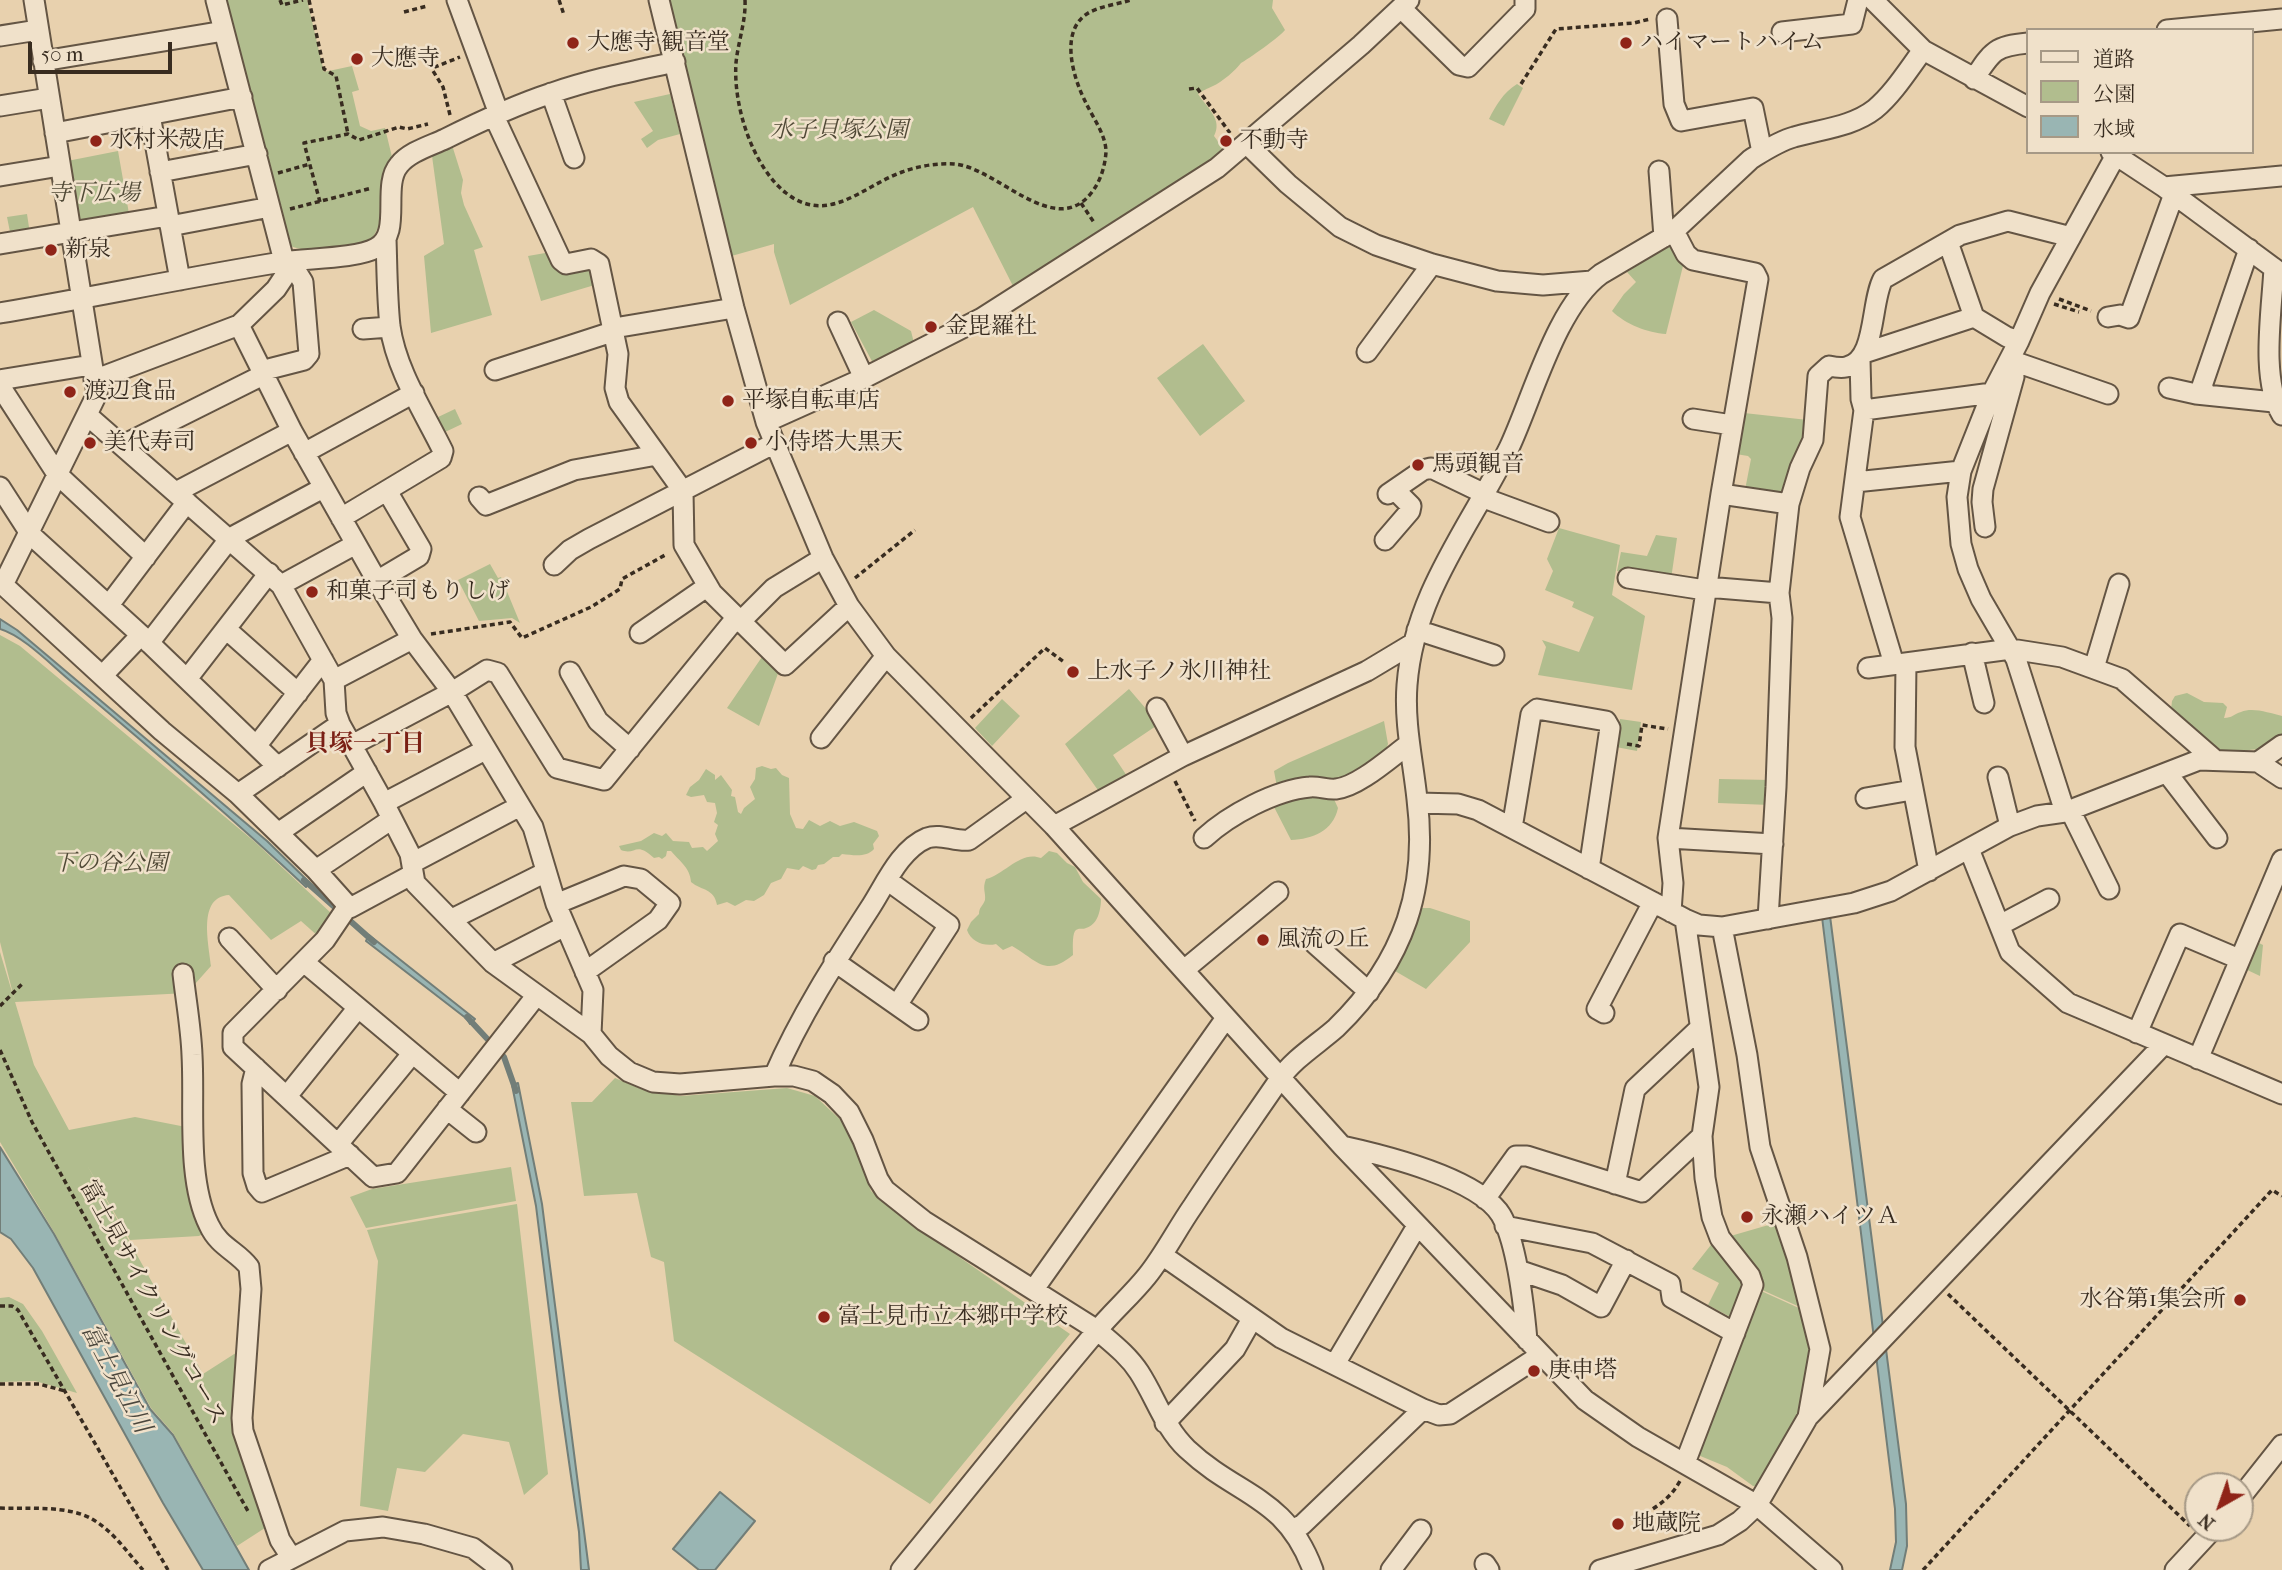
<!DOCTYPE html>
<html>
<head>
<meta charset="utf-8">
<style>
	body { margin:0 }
	#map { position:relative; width:2282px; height:1570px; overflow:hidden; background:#e8d1ae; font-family:"IM FELL French Canon","Noto Serif JP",serif }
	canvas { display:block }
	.legend { position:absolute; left:2026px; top:28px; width:228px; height:126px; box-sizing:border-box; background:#f0e1ca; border:2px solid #a69986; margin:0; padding:9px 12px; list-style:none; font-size:21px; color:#382c20 }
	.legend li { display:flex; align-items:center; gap:14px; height:35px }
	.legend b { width:35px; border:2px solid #a69986 }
	.north { position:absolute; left:2184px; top:1472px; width:70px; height:70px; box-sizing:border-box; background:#f0e1ca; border:2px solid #a69986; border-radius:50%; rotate:220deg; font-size:19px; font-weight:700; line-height:28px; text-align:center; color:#382c20 }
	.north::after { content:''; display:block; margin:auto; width:24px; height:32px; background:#8f2418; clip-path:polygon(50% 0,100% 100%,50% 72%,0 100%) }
	.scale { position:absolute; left:28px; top:42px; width:144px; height:32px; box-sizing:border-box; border:4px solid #382c20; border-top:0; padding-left:9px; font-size:21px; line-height:24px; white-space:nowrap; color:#382c20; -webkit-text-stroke:5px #f0e1ca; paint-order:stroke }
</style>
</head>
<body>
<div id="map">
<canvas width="2282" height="1570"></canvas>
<ul class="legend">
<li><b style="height:9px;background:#f0e1ca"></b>道路</li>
<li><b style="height:19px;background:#b1bd8e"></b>公園</li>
<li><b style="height:19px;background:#99b5b3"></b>水域</li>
</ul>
<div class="north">N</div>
<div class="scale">50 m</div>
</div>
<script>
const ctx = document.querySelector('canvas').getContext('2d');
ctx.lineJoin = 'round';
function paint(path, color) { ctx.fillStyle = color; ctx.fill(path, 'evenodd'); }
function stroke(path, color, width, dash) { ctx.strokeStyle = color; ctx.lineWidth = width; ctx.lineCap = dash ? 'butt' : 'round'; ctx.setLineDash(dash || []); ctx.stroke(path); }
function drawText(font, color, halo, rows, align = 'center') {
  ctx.font = font + ' "IM FELL French Canon","Noto Serif JP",serif'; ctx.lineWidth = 5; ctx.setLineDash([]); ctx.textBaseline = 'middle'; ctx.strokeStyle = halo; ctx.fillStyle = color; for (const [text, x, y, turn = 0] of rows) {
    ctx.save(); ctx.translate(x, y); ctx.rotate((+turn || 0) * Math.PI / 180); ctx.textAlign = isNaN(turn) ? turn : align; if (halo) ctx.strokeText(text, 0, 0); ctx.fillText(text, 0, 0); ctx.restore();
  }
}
const green = new Path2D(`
	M223,0H307L324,72L352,66L359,90L352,92L360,126L371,131L385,128L392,157L383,186L382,220L372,239C352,246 304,256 287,244Z
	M667,0H1273L1272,8L1285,30C1281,36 1247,60 1241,63C1236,70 1222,82 1213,86C1207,89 1203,90 1198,94C1207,108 1223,119 1214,136L1226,152L1015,290L973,207L790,305L774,252V244L728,257Z
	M1517,84L1523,88L1504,126L1489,119C1496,105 1503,93 1517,84Z
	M670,94L680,134L658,140L647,148L641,139L653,131L634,102Z
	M452,145L463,180L461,193L464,205L483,247L474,250L492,315L431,333L424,256L444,244L432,156Z
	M118,151L131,225L69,234L57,163Z
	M27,214L30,234L11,237L7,217Z
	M1668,246L1676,249L1683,266L1666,334C1648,333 1625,324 1612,311L1624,294L1636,282L1627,272Z
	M551,252L588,263L598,284L541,301L528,256Z
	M874,310L911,331L914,343L874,365L851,322Z
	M1203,344L1245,401L1200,436L1157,378Z
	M455,409L462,424L443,433L436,418Z
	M1744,413L1808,420C1805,440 1795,484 1778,496L1745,490L1751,459L1748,456L1736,454Z
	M1559,528L1620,545L1612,595L1645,616L1632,690L1538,675L1546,647L1542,640L1579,652L1594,617L1572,607L1574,602L1545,590L1553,571L1547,559Z
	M1656,535L1677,538L1671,579L1617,571L1621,552L1647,556Z
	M490,564L498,578L501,577L520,623L512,618L479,621L458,580Z
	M0,635L20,646L255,842L332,914L319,937L301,921L271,940L229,895C197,897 209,944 211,966L187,993L15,1002L0,942Z
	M764,654L780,668L759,726L727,708Z
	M1129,689L1159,724L1113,755L1129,779L1100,793L1065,744Z
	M2187,693L2204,702L2223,703L2227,707L2224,718C2232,718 2234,714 2241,712C2253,707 2269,713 2282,716V734L2258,750C2248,748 2240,754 2230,754C2211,753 2185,723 2171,710L2172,701L2175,696Z
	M1002,699L1020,716L992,746L975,728Z
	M1620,719L1641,722L1637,751L1616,747Z
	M1384,721L1388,744L1386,749L1346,780L1277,787L1274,771L1288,763Z
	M762,766L771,769L776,768L782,775L789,778L790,814L796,828L803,829L809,820L820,826L830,821L840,826L854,822L877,831L879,836L873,844L874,849C866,858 853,855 842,854L839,857H833L824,864L818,865L816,869L812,870L803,866L799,870L787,868L781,879L771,883L764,895L754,901L746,900L735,906L727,902L717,905C714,888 702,891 691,882C690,867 679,861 671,851H667L666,856L662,859L659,857L654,858C635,840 636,856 621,850L619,846L641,841L654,833L662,836L666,833L673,841L689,842L692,848L703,847L707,851L718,841L715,834L718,825L714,822L717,813L715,803L707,802L704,795L691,797L686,795L690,787L699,780L706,769L715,775V780L721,775L732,790L731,796L735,797L738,812L741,814L744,808L755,799L750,787L755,779L756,768Z
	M1719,779L1771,780L1770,805L1718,803Z
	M1294,795L1333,797L1338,808C1333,831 1313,839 1291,840L1273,805Z
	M1049,851L1057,853L1067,863L1075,867L1083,882L1101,899C1101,909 1098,925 1086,928C1081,930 1079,927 1075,931C1072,936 1073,949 1073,955C1045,978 1037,960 1012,946L1003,950L996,944C985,947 971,942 967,930L971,922L979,914C979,907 983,906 985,900C986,892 982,889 986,879C1005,874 1021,850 1041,858Z
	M1420,908H1430L1470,921V942L1426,989L1395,971L1410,939Z
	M2255,941L2263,945L2260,976L2243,968Z
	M0,952L34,1065L69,1130L135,1117L186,1127L206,1232L199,1236L130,1240L87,1165L203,1374L242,1349L236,1425L268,1526L237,1546L173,1433L151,1408L54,1232L0,1142Z
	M615,1078L641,1089L681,1096L787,1088L815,1096L846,1125L855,1140L871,1191L903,1218L1070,1334L930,1504L674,1341L664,1262L651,1257L637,1193L584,1196L571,1102H592Z
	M511,1167L516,1201L366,1228L350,1197L372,1189Z
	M517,1204L548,1474L524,1495L509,1442L463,1434L425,1472L397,1468L388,1511L360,1506L378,1261L367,1230Z
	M1779,1222L1802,1308L1760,1289L1727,1237Z
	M1714,1241L1745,1278L1734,1319L1708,1305L1719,1283L1692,1269Z
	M1759,1290L1801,1309L1812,1352L1800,1416L1761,1486H1753L1727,1467L1693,1453Z
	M9,1297L23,1304L42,1331L77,1393L35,1381L0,1382V1298Z`);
const water = new Path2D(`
	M0,619L17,630L267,841L310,883L306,887C231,817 152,749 73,683C53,667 24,636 0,629Z
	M1830,916L1906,1504L1907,1546L1902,1570H1890L1896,1542L1895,1509L1822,917Z
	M369,935L475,1019L470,1024L467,1019L366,941Z
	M518,1083L542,1204L589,1570H581L579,1532L560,1399L536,1206L512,1085Z
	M0,1147L54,1234L150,1409L173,1435L249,1570H203L163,1503L33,1268L11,1239L0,1232Z
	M720,1492L755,1521L715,1570H699L673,1549Z`);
const stream = new Path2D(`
	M304,880L374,942
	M467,1017L504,1057L516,1091`);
const path = new Path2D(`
	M280,0L282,5L303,0
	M309,0L324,69L336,76L348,134
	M559,0L564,15
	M745,0C746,21 738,42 736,63C733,105 752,166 786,193C828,226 863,186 902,172C918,166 937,163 954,164C997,167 1055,241 1092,192C1101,180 1105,166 1106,152C1106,135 1093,118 1086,103C1073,78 1058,29 1090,12C1102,6 1118,4 1131,0
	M404,12L427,6
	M1521,84L1556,29L1634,23L1650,19
	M1189,89L1197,88L1230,133
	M450,115L443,87L433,71L435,67L460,57
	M278,173L310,164
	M320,202L304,143L348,134L359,140L399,127L407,129L428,124
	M1081,203L1095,224
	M290,209L372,188
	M2059,299L2091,311
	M2054,304L2079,312
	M855,578L915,530
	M431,634L510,622L522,638L591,607L620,589L622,579L667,554
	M971,718L1045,648L1064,662
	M1627,744L1639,746L1642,725L1668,729
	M1175,781L1195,821
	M0,1006L24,982
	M0,1050L32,1122L249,1513
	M1948,1294L2190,1526
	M0,1306H12L18,1310L168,1570
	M0,1384H39L65,1391
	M0,1508C28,1509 67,1505 92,1519C113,1531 127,1552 143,1570
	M1638,1517C1656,1508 1670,1499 1680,1481
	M1923,1570L2272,1190L2282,1196`);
const minor = new Path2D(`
	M216,0L284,261
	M457,0L499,114
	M659,0L734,308L766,422L823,558L849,606L886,656L1054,826L1342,1146L1585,1400L1638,1437L1757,1505L1832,1570
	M1873,0L1923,50L2028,107
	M1401,8L1459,65L1468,67L1525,9V0
	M1667,19L1674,104L1681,121L1753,108L1762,152
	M2167,30L2282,19
	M1782,32L1852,24L1858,0
	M0,36L38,30
	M43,61L224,31
	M1974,79C1992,51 1995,46 2028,43
	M551,93L574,158
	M0,106L49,98
	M150,115L180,280
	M494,116L561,260L566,264L591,259L599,264L618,354L615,388L619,402L683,491L684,545L712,593L785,665L849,606
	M55,133L242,97
	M1247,144L1288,184L1340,227L1376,245L1432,264L1497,281L1543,285L1592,281
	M2111,152L2164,187L2282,274
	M1659,171L1664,237
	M160,172L257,154
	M0,176L60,166
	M2164,187L2282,176
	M170,226L270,207
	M1948,242L1974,317L2007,337L2019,341
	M0,244L168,216
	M2274,268C2272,310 2260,379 2282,415
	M0,313C94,297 188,277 282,262C307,258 356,259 376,248C403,234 381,186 399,165C409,152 430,146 445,139C479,122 515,105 552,93C592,79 634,71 675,62
	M2108,317L2120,315L2129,318L2174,194
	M838,322L864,378
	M239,325L292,431L377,581L412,639L452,692L533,827L556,904L593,990L591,1034
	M614,328L734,308
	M363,329L390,327
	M1367,352L1432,264
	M1867,352L1974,317
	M1860,360L1861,399L1864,410L1850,517L1894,664
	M2010,360L2108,394
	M495,370L615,331
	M261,371L304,360L309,354L303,282L290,261
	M0,380L91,365
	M94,380L239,325L276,289L288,271L290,261
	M0,386L57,474L146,557
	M2169,388L2196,394L2274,402
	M2206,394L2202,386L2249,249
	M1864,410L1992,393
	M87,415L281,585L334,680L336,713L340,724L384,803L410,854L415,883L493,963L591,1034L609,1056L629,1072L653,1082L680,1084L774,1076H794L813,1081L832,1094L849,1112L863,1140L878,1179L885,1190L924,1221L1097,1330C1112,1343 1128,1355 1139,1372C1156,1398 1164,1427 1187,1449C1238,1497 1285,1495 1313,1570
	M1693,419L1732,425
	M766,422L864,378L982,318L1217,168L1361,45L1409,0
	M123,445L263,375
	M304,453L414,393
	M1855,482L1961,471
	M0,487L31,535L141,635L278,767
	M176,492L292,431
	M1388,494L1423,470L1431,468L1485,494
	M1721,494L1789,504
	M479,497L486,505L574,470L657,455
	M1484,498L1549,522
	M341,518L441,458L443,451C424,412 396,370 390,326C387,298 387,268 386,239
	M1985,527L1982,502L1983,489L2014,377L2007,365
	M1385,540L1410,511L1411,506L1395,490
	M554,565L570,550L589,539L775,443
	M1628,578L1705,590
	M377,581L419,556L421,549L387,491
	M0,582L162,731L238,794L316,870L350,908L413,874
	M3,585L97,394L34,0
	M281,585L356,544
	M1706,587L1779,593
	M109,605L187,502
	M226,629L298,693
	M1417,630L1494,655
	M640,633L708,586
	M149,643L230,538L323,488
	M1972,653L1984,703
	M1906,663L1905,747L1929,871
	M1868,668L2011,649L2062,657L2122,679L2215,760
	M2094,668L2119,584
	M570,672L598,721L630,749
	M103,675L141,635
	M187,679L269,573
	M334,680L412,639
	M1157,708L1183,756
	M821,738L886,656
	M257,745L323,660
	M352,745L452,692L487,670L498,673L557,768L604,780L736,618L746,616L774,588L823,558
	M2258,762L2282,778
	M2167,773L2217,838
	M1998,777L2010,826
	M238,794L340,724
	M1866,798L1912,790
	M384,803L485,750
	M1418,803L1458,804L1478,810L1685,919L1699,925L1722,927L1854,903L1891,891L2010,826L2037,816L2065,812L2199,760L2258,762L2282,745
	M2070,810L2109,889
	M2065,812L2016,659L1981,599L1968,569L1961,544L1957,497L1961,471L1992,393L2019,341L2040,293L2116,155
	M1054,826L1183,756L1367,671L1412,644
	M1512,828L1531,714L1537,709L1606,721L1610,728L1589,869
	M278,833L367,772
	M1204,838C1229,815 1275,790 1310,787C1318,786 1328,790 1336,789C1358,787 1391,757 1409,744
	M1668,838L1773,844
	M1969,849L2010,952L2068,1003L2282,1094
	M412,863L520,806
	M316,870L392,819
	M887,880L949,925L897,1005
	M556,904L624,876L641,879L670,903L658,920L585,972
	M348,906L325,940L233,1033V1047L373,1177L397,1173L536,996
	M1671,912L1673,883L1668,838L1721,494L1758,279L1755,273L1693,260L1686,254L1674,231
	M452,919L546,872
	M1768,919L1776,787L1782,618L1779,593L1789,504L1800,468L1813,440L1818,376L1829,366C1834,367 1841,368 1846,367C1877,361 1870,303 1883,279L1960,235L2008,221L2071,237
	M2000,925L2049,899
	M1722,927L1747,1055L1760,1147L1797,1257L1820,1349L1808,1417
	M229,938L277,990
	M1315,944L1369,992
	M834,961L918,1020
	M305,963L460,1093
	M493,963L565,926
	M1184,970L1278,892
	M183,974C186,1001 191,1028 192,1055C195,1105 186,1179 209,1225C219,1247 237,1251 249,1267L251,1289L242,1418L243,1431L280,1540L291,1557
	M1604,1013L1597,1009L1653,902
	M2137,1033L2180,934L2239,959
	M2198,1059L2282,860
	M256,1068L252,1084L253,1173L257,1186L262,1192L350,1155
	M774,1076C800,1016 835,962 870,908C885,885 900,849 927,838C941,833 955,842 969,840L1026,799
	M287,1096L357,1009
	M447,1109L476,1132
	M338,1144L412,1054
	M1342,1146C1383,1155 1478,1178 1501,1215C1517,1243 1524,1307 1527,1340
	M1615,1184L1635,1089L1700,1028
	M1485,1199L1516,1156H1527L1642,1192L1702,1136
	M1505,1226L1592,1243L1670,1284L1672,1298L1735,1333
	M1162,1255L1281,1338L1423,1409L1439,1415L1450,1414L1541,1355
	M1518,1270L1562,1285L1601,1307L1626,1260
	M1034,1289L1226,1018
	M1335,1364L1417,1226
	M1165,1423L1235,1349L1252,1319
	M1685,1463L1753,1285L1750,1276L1720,1238L1712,1217L1705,1178L1702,1136L1709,1087L1685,919
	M2240,1498L2282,1445
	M1293,1529L1302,1525L1423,1409
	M1485,1564L1489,1570
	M269,1570L345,1531L383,1527L424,1534L473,1548L502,1570
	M901,1570C966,1491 1029,1411 1095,1333C1111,1313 1131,1296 1147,1276C1164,1255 1177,1229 1193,1206C1221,1163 1251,1121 1279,1080C1293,1059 1318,1044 1336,1028C1367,998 1393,961 1407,920C1420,881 1422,839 1417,799C1413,761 1404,723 1407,685C1414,593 1470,527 1509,448C1533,397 1556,307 1601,274L1674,231L1751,159C1764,151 1779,141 1794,137C1821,129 1852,127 1875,109C1894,93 1908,70 1923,50
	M1391,1570L1421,1530
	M1600,1570L1718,1535L1740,1521L1757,1505L1808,1417L2163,1045
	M2175,1570L2214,1528`);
const markers = [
	[573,43,7,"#8f2418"],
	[1626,43,7,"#8f2418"],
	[357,59,7,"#8f2418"],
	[96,141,7,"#8f2418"],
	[1226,141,7,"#8f2418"],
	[51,250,7,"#8f2418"],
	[931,327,7,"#8f2418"],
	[70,392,7,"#8f2418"],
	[728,401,7,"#8f2418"],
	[90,443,7,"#8f2418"],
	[751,443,7,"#8f2418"],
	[1418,465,7,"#8f2418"],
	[312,592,7,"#8f2418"],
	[1073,672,7,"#8f2418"],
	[1263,940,7,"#8f2418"],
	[1747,1217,7,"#8f2418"],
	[2240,1300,7,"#8f2418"],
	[824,1317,7,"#8f2418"],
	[1534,1371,7,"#8f2418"],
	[1618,1524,7,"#8f2418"]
];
const poiNames = [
	["大應寺 観音堂",587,43],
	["ハイマートハイム",1640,43],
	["大應寺",371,59],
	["水村米殻店",110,141],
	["不動寺",1240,141],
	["新泉",65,250],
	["金毘羅社",945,327],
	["渡辺食品",84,392],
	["平塚自転車店",742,401],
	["美代寿司",104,443],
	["小侍塔大黒天",765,443],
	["馬頭観音",1432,465],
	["和菓子司もりしげ",326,592],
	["上水子ノ氷川神社",1087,672],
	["風流の丘",1277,940],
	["永瀬ハイツＡ",1761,1217],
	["水谷第1集会所",2226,1300,"right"],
	["富士見市立本郷中学校",838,1317],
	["庚申塔",1548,1371],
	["地蔵院",1632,1524]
];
const parkNames = [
	["水子貝塚公園",839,131],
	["寺下広場",94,194],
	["下の谷公園",110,864]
];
const streetNames = [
	["富士見サイクリングコース",152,1303,61]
];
const neighbourhoodNames = [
	["貝塚一丁目",365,745]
];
const waterNames = [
	["富士見江川",115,1379,62]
];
paint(green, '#b1bd8e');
paint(water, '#99b5b3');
stroke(water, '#727e78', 2);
stroke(stream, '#727e78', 6);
stroke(minor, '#645544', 23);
stroke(path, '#382c20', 3.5, [5, 3.5]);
stroke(minor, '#f0e1ca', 19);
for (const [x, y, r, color] of markers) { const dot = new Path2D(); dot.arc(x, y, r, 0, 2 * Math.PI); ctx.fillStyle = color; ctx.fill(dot); stroke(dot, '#f0e1ca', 2.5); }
drawText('23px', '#382c20', '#f0e1ca', poiNames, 'left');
drawText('italic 23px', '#504936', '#f0e1ca', parkNames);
drawText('23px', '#382c20', '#f0e1ca', streetNames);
drawText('bold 24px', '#7a1f14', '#f0e1ca', neighbourhoodNames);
drawText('italic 24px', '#4b473d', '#f0e1ca', waterNames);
</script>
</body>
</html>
